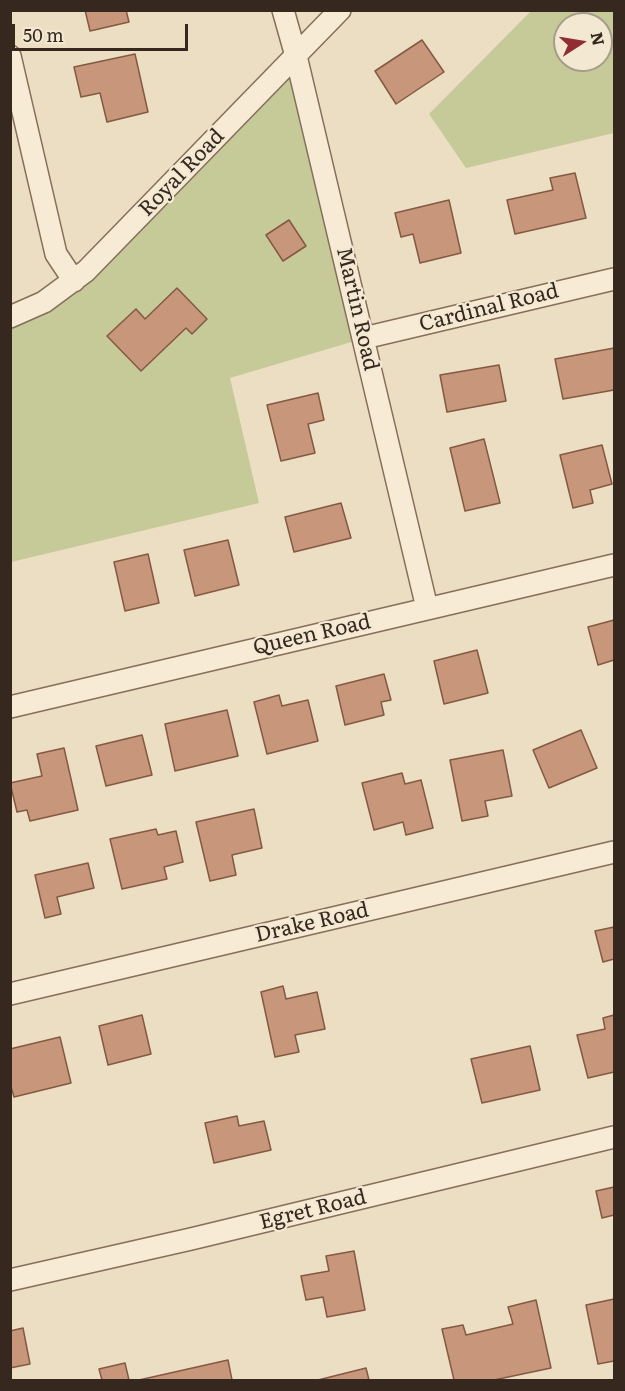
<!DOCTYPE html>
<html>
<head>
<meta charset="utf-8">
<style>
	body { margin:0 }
	#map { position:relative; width:625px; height:1391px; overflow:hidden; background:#ecdec3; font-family:Literata,serif }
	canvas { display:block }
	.frame { position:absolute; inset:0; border:12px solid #36281e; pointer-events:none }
	.north { position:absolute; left:553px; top:12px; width:60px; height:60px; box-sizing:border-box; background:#f3e8d2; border:2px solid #a79b8a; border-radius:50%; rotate:78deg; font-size:16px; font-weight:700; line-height:24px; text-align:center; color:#36281e }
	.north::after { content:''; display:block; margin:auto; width:21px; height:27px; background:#912e33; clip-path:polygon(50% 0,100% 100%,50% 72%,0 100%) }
	.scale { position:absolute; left:12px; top:24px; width:176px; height:27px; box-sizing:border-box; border:3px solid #36281e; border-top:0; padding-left:8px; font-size:18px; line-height:21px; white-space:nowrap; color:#36281e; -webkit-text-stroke:4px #f3e8d2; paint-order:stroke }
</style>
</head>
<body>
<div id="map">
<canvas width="625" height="1391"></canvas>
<div class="frame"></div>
<div class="north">N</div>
<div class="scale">50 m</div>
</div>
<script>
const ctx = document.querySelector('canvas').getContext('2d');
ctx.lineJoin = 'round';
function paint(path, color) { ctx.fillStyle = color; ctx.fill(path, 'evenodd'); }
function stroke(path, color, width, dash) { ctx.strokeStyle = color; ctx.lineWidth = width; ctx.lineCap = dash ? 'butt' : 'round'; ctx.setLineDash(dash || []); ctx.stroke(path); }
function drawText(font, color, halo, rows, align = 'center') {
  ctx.font = font + ' Literata,serif'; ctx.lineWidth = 4.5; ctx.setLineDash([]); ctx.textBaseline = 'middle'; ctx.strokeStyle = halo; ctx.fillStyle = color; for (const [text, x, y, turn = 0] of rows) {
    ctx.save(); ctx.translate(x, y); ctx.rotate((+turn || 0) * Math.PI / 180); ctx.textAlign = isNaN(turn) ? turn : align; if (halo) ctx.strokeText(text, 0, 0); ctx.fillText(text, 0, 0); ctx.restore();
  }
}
const green = new Path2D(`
	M531,11H614V133L466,168L429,114ZM565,24H601V60H565Z
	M292,57L368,337L230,378L259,503L11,562L10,320L67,282Z`);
const building = new Path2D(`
	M85,10H126L129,22L90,31Z
	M422,40L444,72L396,104L375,71Z
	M135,54L148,112L107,122L100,93L81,97L74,67Z
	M575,173L586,218L515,234L507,200L553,190L550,178Z
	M449,200L461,253L420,263L413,234L401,237L395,213Z
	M289,220L306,246L283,261L266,235Z
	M177,288L207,319L192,334L186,328L141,371L107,336L136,309L145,319Z
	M614,348V390L563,399L555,359Z
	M499,365L506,401L447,412L440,375Z
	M318,393L324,420L308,424L315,453L281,461L267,405Z
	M484,439L500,503L465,511L450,448Z
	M602,445L612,484L590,490L593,503L573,508L560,455Z
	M341,503L351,538L294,552L285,517Z
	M228,540L239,585L195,596L184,550Z
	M148,554L159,603L125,611L114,562Z
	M614,620V660L598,665L588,627Z
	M477,650L488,693L444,704L434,661Z
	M384,674L391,700L381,702L384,715L345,725L336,686Z
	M279,695L282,706L308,700L318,741L267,754L254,702Z
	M227,710L238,756L175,771L165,724Z
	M581,730L597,768L549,788L533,750Z
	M142,735L152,775L106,786L96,746Z
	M64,748L78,810L30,821L27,810L17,812L10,783L42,776L37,754Z
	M503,750L512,796L485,801L488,816L462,821L450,760Z
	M402,773L405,784L421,780L433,828L406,835L403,822L374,830L362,783Z
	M254,809L262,848L232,855L236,875L210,881L196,822Z
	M156,829L158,835L176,831L183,862L164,867L167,879L122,889L110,839Z
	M88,863L94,888L57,897L61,914L45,918L35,875Z
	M614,927V959L603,962L595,931Z
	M283,986L286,999L317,992L325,1029L295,1035L299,1052L275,1057L261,992Z
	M142,1015L151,1054L108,1065L99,1026Z
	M614,1015V1072L588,1078L577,1035L605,1029L603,1018Z
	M60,1037L71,1083L14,1097L10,1083V1049Z
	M530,1046L540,1090L482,1103L471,1059Z
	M237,1116L239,1126L264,1121L271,1150L214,1163L205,1123Z
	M614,1187V1215L602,1218L596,1191Z
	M354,1251L365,1310L327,1317L323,1297L306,1300L301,1276L329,1271L326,1256Z
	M614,1299V1361L598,1364L586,1305Z
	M536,1300L551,1368L494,1380H454L442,1329L463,1325L466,1335L513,1324L508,1307Z
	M23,1328L30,1364L10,1368V1331Z
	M228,1360L232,1380H139Z
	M125,1363L129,1380H102L99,1369Z
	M366,1368L369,1380H318Z`);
const street = new Path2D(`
	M283,10L296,56L427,608
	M10,56L56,254L74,281
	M10,317L44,302L86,271L340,10
	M364,338L614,279
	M10,707L614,565
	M10,994L614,852
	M10,1280L191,1239L614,1137`);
const streetNames = [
	["Royal Road",182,173,-46],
	["Cardinal Road",489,308,-14],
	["Martin Road",357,309,77],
	["Queen Road",312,635,-13],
	["Drake Road",312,923,-13],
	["Egret Road",313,1210,-14]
];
paint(green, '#c6c998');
paint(building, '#c8977b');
stroke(building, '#835942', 1.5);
stroke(street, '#856f5b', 24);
stroke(street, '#f7ebd6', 21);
drawText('21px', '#36281e', '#f3e8d2', streetNames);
</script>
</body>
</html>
